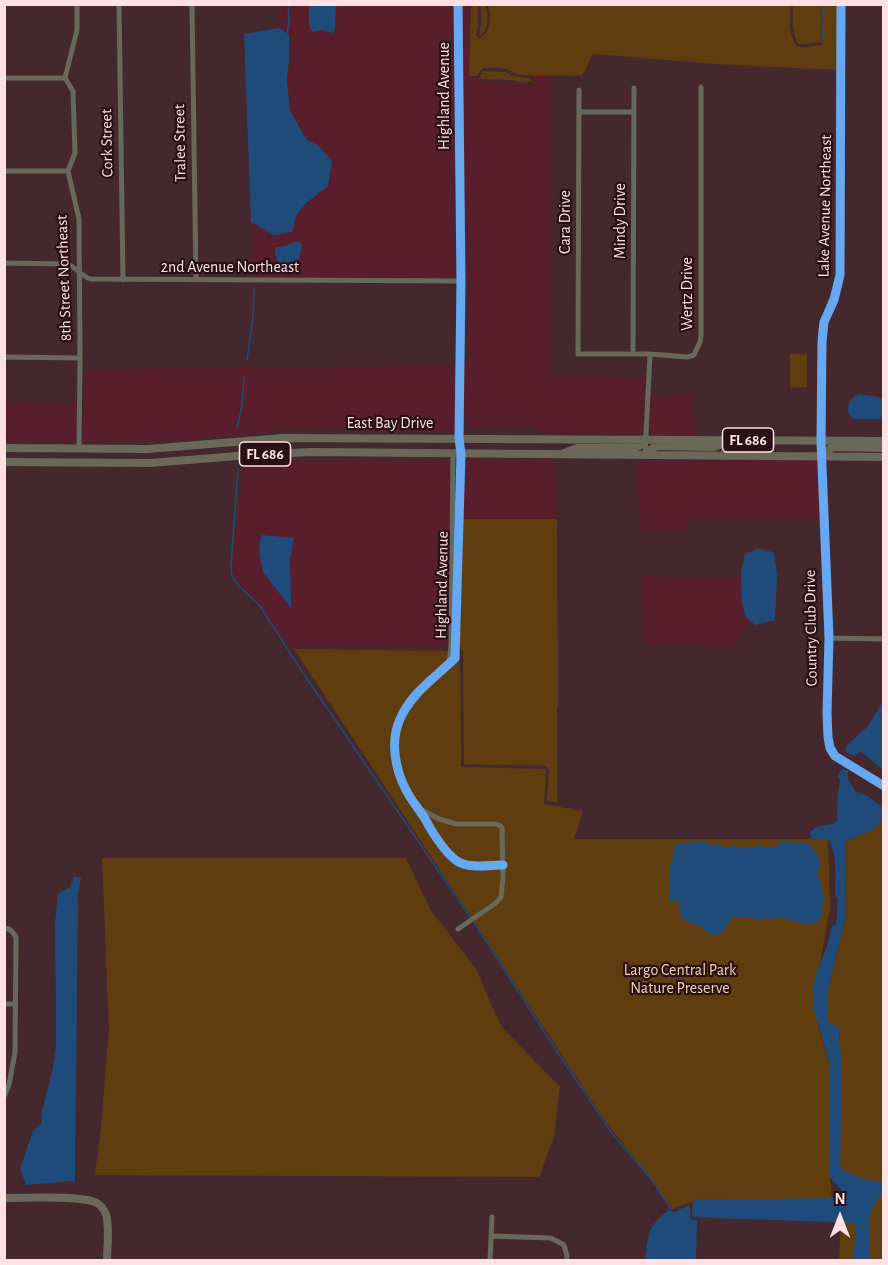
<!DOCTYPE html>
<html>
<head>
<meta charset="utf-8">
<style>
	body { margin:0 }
	#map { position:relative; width:888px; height:1265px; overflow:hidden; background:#45282e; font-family:"Alegreya Sans",sans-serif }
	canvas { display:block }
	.frame { position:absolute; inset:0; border:6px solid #ffe1e4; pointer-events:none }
	.north { position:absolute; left:810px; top:1187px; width:60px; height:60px; -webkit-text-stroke:4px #291014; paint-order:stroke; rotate:0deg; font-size:16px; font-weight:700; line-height:24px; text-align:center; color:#ffe1e4 }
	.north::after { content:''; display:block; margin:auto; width:21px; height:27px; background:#ffe1e4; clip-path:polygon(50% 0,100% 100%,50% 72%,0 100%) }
</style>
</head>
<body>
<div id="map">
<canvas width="888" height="1265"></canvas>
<div class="frame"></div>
<div class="north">N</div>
</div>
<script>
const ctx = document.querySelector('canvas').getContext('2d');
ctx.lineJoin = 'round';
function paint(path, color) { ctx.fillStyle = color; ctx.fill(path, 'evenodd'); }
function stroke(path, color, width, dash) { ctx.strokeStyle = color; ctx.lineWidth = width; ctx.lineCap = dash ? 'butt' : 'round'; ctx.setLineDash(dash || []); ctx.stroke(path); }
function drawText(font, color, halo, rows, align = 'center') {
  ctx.font = font + ' "Alegreya Sans",sans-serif'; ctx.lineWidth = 4.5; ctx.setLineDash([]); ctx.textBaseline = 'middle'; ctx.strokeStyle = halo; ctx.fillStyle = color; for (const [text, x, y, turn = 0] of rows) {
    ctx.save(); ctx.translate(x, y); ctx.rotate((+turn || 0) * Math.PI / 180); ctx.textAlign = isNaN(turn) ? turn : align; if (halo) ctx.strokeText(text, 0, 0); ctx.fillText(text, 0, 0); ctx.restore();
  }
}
const built = new Path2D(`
	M281,5H309V26L333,33L335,29L336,5H455L458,278L254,277L251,222L274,235L296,216L305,204L328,186L332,161L318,145L307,140L290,111L287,79L289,61V36L280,28Z
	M461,5H471L469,76H477V77L479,82L510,83L520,85L533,84L534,78L528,75H552V376L645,377L642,435L545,433L535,428L477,427L470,426L467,421L462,410L464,366H468L469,284H464Z
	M457,366L455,409L456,432L294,429L195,439L82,443L83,404L84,403L83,369Z
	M692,393L697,436L649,435L651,396Z
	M5,402L76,404V442L5,441Z
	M344,460H450L448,637L444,647L295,645L292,650L296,657L231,571L244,464ZM294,538L290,558L291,607L263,572Z
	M464,460H556L557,519H462Z
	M637,460H818L820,519H688L685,531L640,530Z
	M642,576L741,578L745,616L751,621L733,647L643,645Z`);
const green = new Path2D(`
	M471,5H478V27L476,36L480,39C491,30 492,18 488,5H791C789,18 788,36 798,47H807L821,45L823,41C822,29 824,17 822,5H838L837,70L717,64L593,54L582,76L521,75C515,74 511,71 506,69C499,67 490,68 483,68L477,76H469Z
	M481,5H485C489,17 489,28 479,37L481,27Z
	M793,5H820C822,17 820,29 821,42L806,44H798C792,32 792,17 793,5Z
	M483,71L506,72L512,76L528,78L533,81L519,82L511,80L479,79Z
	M790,354H807V387L790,388Z
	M462,519H557L558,706L557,708V799L558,803L547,801L549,769L546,766L464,764L463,651L459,647Z
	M294,649L460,651L461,767L546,769L544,804L583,811L574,839H828L830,909L820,964L817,1021L830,1066V1174L832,1200L700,1202L687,1203L673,1209L604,1119Z
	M883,818V1260H839L841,1218L843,1198L839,1162L840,1038L838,1028L827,1021V994L845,920L846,841L874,829Z
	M102,858H406L430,909L476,969L501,1026L560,1087L554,1137L539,1177L95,1175L101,1127L109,1031Z`);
const water = new Path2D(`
	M309,5H336L335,29L333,33L321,30L313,32L309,26Z
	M280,28L289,35V61L287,79L290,111L307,140L318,145L332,161L328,186L305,204L296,216L292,232L274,235L251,222L244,34Z
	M297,241L302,244C301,253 299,262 292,269C278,269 275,260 275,247L286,246Z
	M859,394L883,398V419H854C843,412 848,398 859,394Z
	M261,535L294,538L290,558L291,608L263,572L259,551Z
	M757,549L774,552L777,575L775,620L755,625L745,616L742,601L741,571L745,554Z
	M883,702V770L861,752L853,756L846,752V746L866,728Z
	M844,769L848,770V779L856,792L866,795L883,807V818L874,829L846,841L845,920L827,994V1021L839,1028L842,1078L840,1168C854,1176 867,1181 883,1182V1193L876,1201L870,1215L869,1260H853L856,1231L854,1223L692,1217L693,1200L848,1198L830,1177V1065L814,1009L813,989L817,971L826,949L832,926L836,924L838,898L835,896C835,876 838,858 829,840L811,839L810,832L816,827L833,824L837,820L838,792L840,780L838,776L840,772Z
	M703,841L711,845L716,844L728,848L733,846L746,848L757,846L773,848L781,842L807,843C819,851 822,862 817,876C825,887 823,902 822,915C813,935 793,917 779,918C772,918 766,919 759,919C756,920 754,918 750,917C745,916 737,918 731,918L724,931L715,936L704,930L703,928L681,918L680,916L681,913L679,910L680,906L677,900L670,902L669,868L672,862L675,845C683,841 694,844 703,841Z
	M74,877H81L78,893L75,1181L26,1185L20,1169L33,1131L41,1124L42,1111L52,1072L56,1048V1011L55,922L58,894L70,887Z
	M687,1206H690V1217L692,1220H697L696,1260H645C649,1234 646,1227 669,1210L674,1212Z`);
const stream = new Path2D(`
	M287,33L289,23L288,4
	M822,43V4
	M247,360L253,318L254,288
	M237,427L242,406L244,377
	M238,469L231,567L232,576L237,584L260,606L301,670L470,917
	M473,921L558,1053L614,1136L652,1180L671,1209`);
const street = new Path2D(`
	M77,4V30L65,78L73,91L75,153L68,171L79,219L80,358L79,449
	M119,4L123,280
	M192,4L196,280
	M4,78H65
	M579,90L578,354H650L687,357L694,355L700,342L701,336V87
	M579,112H634
	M4,171H68
	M4,263L67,264C77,267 81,277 91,279L461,281
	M633,354L634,88
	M4,357L80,358
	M821,441L829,638L827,713L828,737L830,748L835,756L884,786
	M461,454L455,658C435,678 412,692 400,719C390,741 395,769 406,790C411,800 418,808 424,817C432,832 443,851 457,861C469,869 489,865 503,865
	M645,454L650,354
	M829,638L884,639
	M449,663L451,647L453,453
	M420,809L439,819L456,824H496L501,826L502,828L503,877L501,897L496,903L458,929
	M4,928C10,928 13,932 16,937L15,1052L9,1085L4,1097
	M4,1004H15
	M491,1236L551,1238L564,1245L567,1256V1260
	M490,1260L492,1217`);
const secondary = new Path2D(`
	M458,4L461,281L459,438L461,454
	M821,441L822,333L824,322L837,289L840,275L841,4
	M4,1198C24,1198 83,1195 97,1203C101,1205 104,1210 106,1214C110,1228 107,1246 107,1260`);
const primary = new Path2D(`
	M4,448L148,449L283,438L884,441
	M564,453L577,448H634L641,445L645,439
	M645,455L650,450L657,446L714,447L723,444L727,442
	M821,457L831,448L836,447L884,448
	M4,462L150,463L250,455L311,452L884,457`);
const cycleway = new Path2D(`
	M458,4L461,281L459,438L461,454L455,658C435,678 412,692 400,719C390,741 395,769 406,790C411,800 418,808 424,817C432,832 443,851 457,861C469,869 489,865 503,865
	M841,4L840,275L834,300L824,322L822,342L821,441L829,638L827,713L828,737L830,748L835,756L884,786`);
const shields = [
	[748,440,51],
	[265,454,51]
];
const shieldNames = [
	["FL 686",748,440],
	["FL 686",265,454]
];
const streetNames = [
	["Highland Avenue",444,96,-90],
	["Cork Street",107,143,-91],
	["Tralee Street",180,143,-91],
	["Lake Avenue Northeast",825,206,-89],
	["Mindy Drive",620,221,-90],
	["Cara Drive",565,222,-90],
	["2nd Avenue Northeast",230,267],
	["8th Street Northeast",64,278,-92],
	["Wertz Drive",687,294,-90],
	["East Bay Drive",390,423],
	["Highland Avenue",442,585,-89],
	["Country Club Drive",811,628,-91]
];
const parkNames = [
	["Largo Central Park",680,970],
	["Nature Preserve",680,988]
];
paint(built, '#591e2b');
paint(green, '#603d0e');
paint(water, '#1e4b7a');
stroke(stream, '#1e4b7a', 1.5);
stroke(street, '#66695b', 5);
stroke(secondary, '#6a6a5c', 8);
stroke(primary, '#6a6859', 8);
stroke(cycleway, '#66a8f1', 9);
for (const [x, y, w] of shields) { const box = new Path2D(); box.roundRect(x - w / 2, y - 12, w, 24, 4.5); ctx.fillStyle = '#291014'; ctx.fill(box); stroke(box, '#ffe1e4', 1.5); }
drawText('bold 15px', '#ffe1e4', null, shieldNames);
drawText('16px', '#ffe1e4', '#291014', streetNames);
drawText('16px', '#f3d2ac', '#291014', parkNames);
</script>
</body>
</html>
